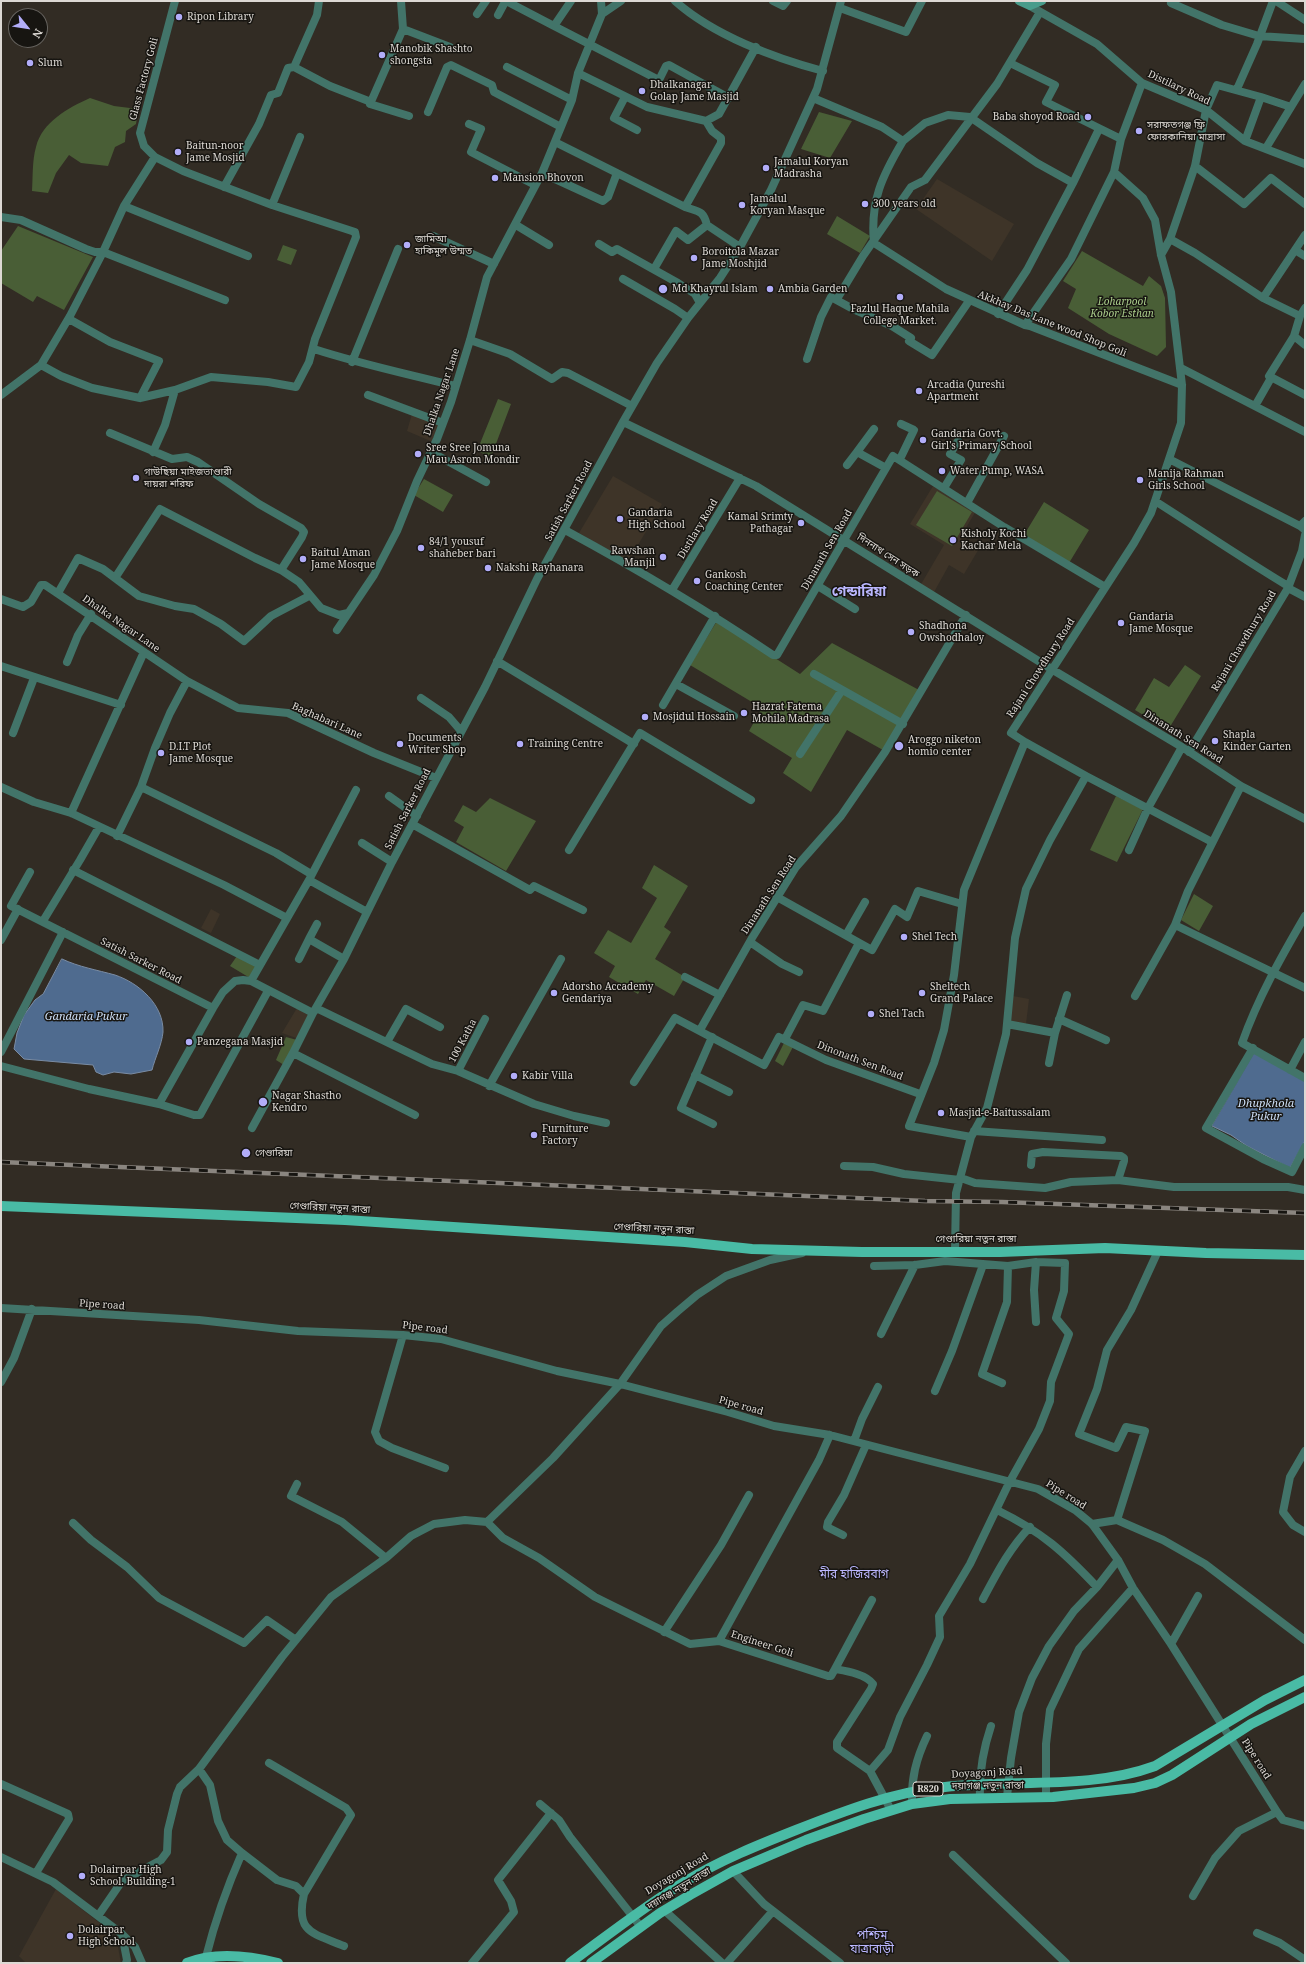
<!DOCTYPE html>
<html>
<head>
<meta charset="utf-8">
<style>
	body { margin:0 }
	#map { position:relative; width:1306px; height:1964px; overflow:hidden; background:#322c24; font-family:"Noto Serif",serif }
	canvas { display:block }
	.frame { position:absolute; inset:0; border:2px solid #ddd9d4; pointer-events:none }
	.north { position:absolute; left:8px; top:8px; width:40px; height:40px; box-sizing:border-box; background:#171511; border:1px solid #66635f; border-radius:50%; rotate:120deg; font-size:11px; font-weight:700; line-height:16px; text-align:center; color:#ddd9d4 }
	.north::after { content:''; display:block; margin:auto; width:14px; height:18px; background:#b2adf9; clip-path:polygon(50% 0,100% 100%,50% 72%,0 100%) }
</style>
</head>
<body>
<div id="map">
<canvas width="1306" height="1964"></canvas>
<div class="frame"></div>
<div class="north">N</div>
</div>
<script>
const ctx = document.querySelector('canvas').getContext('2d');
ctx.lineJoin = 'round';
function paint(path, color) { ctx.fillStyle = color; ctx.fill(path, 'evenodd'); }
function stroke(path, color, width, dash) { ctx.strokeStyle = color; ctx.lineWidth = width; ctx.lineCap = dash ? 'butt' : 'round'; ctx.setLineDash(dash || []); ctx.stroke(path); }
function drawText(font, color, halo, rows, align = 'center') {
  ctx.font = font + ' "Noto Serif","Noto Sans Bengali",serif'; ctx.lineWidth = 3; ctx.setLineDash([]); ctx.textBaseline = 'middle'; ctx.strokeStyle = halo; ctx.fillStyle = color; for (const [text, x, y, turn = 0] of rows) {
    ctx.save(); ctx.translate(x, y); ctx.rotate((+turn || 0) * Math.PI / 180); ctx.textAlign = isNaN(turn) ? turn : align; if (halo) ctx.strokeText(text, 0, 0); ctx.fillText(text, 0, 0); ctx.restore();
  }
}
const built = new Path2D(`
	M937,179L1014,224L992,261L916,209Z
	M412,414L440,424L433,442L407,431Z
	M613,476L662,504L628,562L579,533Z
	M933,486L976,511L961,536L980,547L964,574L949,565L933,594L920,586L944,545L910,524Z
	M211,909L220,914L211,933L201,928Z
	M1013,996L1029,999L1026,1024L1009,1022Z
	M297,1008L310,1016L299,1039L282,1033Z
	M56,1889L102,1925L118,1947L121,1963H26L19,1956Z`);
const green = new Path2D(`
	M90,98L114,106L138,109L136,124L126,131L125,142L115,147L108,166L81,163L69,155L56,173L48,193L32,191C33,177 32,161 36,147C42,122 68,108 90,98Z
	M819,112L852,121L830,158L801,149Z
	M837,216L870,236L860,253L827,234Z
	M18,226L93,257L64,310L37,296L33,302L1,283V251Z
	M283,245L297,250L291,265L277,260Z
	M1082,251L1143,286L1149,276L1161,286L1165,298L1166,347L1157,356L1109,334L1068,308L1076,289L1063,281Z
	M498,399L511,404L491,457L477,451Z
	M424,479L453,495L443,512L414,495Z
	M937,491L972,512L952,546L916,525Z
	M1044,502L1089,530L1069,563L1024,535Z
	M717,621L800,674L832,643L919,690L883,750L847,730L811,792L783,773L792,758L749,731L762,708L690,665Z
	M1185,665L1201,676L1168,730L1135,710L1154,678L1169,687Z
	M1116,796L1143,809L1117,862L1090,850Z
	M490,798L536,821L506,871L456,842L464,827L454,821L463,805L476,812Z
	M654,865L688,886L664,927L671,932L655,959L685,977L674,996L646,980L638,994L609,977L615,966L594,953L608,930L631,943L657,898L642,888Z
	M1194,894L1213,906L1199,931L1181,920Z
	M237,956L256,967L250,978L230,966Z
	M286,1037L297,1040L284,1065L276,1060Z
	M785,1041L794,1045L783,1066L775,1061Z`);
const water = new Path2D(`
	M62,959C79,967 97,970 115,975C139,983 164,1005 163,1032C162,1044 155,1058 152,1070L131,1074L114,1072L103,1075L96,1072L93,1065L24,1059L14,1049L17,1033L24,1015L35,1000L43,994Z
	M1254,1053L1305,1080V1141L1290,1168L1247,1146L1231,1135L1212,1126Z`);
const street = new Path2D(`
	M401,1L403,29L370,104L409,116
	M675,1C713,35 774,58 823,71
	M773,1L783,6L787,1
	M1173,1L1171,3L1222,25L1259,36L1305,39
	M1276,1L1305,20
	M1030,6L1097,44L1142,83L1206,110L1245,141L1305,164
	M840,8L906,32L922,1
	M477,14L486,1
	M602,14L621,1
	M498,15L505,2H508L554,26L571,1
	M554,26L657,79L660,78L666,66L669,65L729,98
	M403,29L450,47
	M1010,63L1055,85L1046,102L1121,139
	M294,67L330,86L371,102
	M507,67L572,100
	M578,73L647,107L706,121L719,114L756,47
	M1237,89L1257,44L1273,1
	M625,97L614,118L637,130
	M813,98L882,127L903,141C882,176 870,201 874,243L946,289L1025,325L1030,326L1182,385
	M428,112L447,67L451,65L492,85L494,92L561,127
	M469,124L481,129L471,152L535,185
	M903,141L925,123L948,115L970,117L1037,163L1073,183L1099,129
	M1245,141L1261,97L1291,107
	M555,142L685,207C699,212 703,210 707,225
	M1266,148L1305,84
	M1195,166L1244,204L1271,178L1305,204
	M542,173L603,201L608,197L617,173
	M224,187L259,124L271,95L278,93L288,68L294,67L317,15L319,1
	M272,205L300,137
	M124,206L248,256
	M685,207L721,143V138L712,131L706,121
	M1,217L21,220L86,249L95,252H103L225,300
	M516,225L549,245
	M433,236L494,264
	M1170,239L1195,253L1263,298L1300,316L1294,336L1305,345
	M599,244L612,252L617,249L678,283L695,294L700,303
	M1295,250L1305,256
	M1161,255L1170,239L1195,166L1206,110L1217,85L1261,97
	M654,269L676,231L688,240L707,225L740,247
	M623,279L675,309L688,318
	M1263,298L1305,235
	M837,299L863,256L911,187L925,180L997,84L1040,12
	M998,314L1027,270L1073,183
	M1300,316L1305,308
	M69,319L110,342L159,361L140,398
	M1025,325L1071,259L1114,172
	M1294,336L1269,376L1305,395
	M470,340L510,354L552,379L562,372L568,373L632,406
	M314,349C360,364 408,374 455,386
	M807,359L821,317L831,297L853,309L892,326L911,338L909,341L932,355L969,301
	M352,362L398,249
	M41,365L61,376L92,388L140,398L175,390L211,377L268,382L296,387L309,362L315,339L356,237L355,232L272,205L183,171L155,157L144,146L140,133L175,1
	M1181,368L1305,432
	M1,395L41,365L70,316L103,252L124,206L155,157
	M368,395L443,423
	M1255,406L1271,378
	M623,422L756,486L1053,670L1182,747L1241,786L1305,819
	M874,429L857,452L886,468
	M110,433L172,459L187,457L198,462L259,504L301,528L304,532L302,537L281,570
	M153,452L165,425L175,390
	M431,452L486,482
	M900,459L914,430L901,424
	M1169,459L1300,526
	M847,465L857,452
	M944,488L961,460L950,454L958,441
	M1155,501C1199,529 1243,559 1288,586
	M967,503L1004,436
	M1305,521L1300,526L1305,530
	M565,530C637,569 706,610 773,655H777L893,456L1004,527L1105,587
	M115,578L160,509L255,558L281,570L299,582L321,608L339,615L348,613
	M818,586L855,609
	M1288,588L1305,597
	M672,590L740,478
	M58,593L78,558L103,569L139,596L175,606L194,609L221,624L244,641L271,616L309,596
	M1,599L23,607L31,602L41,585H45L187,681L238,708L288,713L374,753L436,778
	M337,630L374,575L397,531L417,481L437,439L451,402L470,340L487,277L542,173L561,127L572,100L578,73L602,14L601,1
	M497,661L634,744
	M67,662L78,635L91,614
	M1,666L121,705
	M814,674L903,724
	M676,684L734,716
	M421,698L449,717L461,731
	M663,705L715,616
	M13,733L34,678
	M1189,752L1288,588L1302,551L1305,535
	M800,754L842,690
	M1086,776L1212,842
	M1,787L34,802L71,813L224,885L287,918
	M141,787L276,853L311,874
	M389,796L417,816
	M71,813L144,652
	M412,824L530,890L534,886L583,910
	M117,836L141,787L155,748L170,713L187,681
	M362,843L392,862
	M569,850L640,733L751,800
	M1129,850L1148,808L1182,747
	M73,870L260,965
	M30,872L11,906L213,1008L223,992L235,981L243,980L251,981L313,1013
	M309,880L367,912
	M777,897L872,950L895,909L907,917L918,891L962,904
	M1305,916C1281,957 1258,998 1242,1043L1305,1078
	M43,921L80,860L99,827
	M317,924L309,939L344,959
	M1175,925L1305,988
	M846,935L865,902
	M1,940L18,909
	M750,942L782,964L799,972
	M299,959L309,939
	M685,977L720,995
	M251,981L309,880L356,790
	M1135,996L1175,925L1188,891L1241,786
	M316,1008L432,1064L458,1071L534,1104L574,1116L606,1123
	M1059,1019L1106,1040
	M1007,1024L1055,1033L1067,995
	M700,1030L752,938L796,867L841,816L885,752L966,615
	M712,1037L681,1108L713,1124
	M785,1039L803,1005L823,1011L859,943
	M387,1042L406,1009L440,1027
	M1253,1048L1206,1128L1263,1159L1292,1172L1305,1147
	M1,1052L63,932
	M293,1053L415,1115
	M1049,1063L1055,1033
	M1,1066L89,1089L159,1104L194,1115H200L268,991
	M1290,1070L1305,1042
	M458,1071L485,1019
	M695,1075L729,1092
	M634,1082L675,1018L764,1065L779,1037L826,1060L920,1094
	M489,1086L561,959
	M159,1104L213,1008
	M252,1128L293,1053L313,1013L344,959L392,862L485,687L537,579L623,422L657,363L688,318L720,278L740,247L771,190L817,89L841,1
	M974,1131L1102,1140
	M971,1137L987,1108L1006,1034L1015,938L1026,889L1050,840L1086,776L1025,742
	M1031,1165L1032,1154L1043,1152L1121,1156L1124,1158V1161L1118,1180
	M844,1166L873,1167L904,1174L960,1180
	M961,1178L975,1183L1045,1188L1071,1182L1118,1180L1174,1187H1288L1305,1190
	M955,1251L956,1193L971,1137L909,1126L934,1063L944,1030L954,975L964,890L1025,742L1011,733L1134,543L1151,513L1181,423L1182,385L1171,292L1161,255L1155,220L1143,198L1114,172L1121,139L1142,83
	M1036,1262L1034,1290L1036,1322
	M1,1308L199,1320L298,1331L403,1335L441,1339L557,1371L620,1384L728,1412L774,1426L830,1435L1038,1489L1075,1510L1092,1524L1118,1560L1133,1588L1171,1644L1277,1812L1283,1820L1305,1826
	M881,1334L915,1265
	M403,1335L375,1432L379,1441L392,1448L445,1468
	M1,1382L14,1358L32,1309
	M1002,1383L982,1374L1007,1302L1008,1266
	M935,1391L952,1351L983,1265
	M854,1441L862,1419L878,1387
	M1305,1451L1290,1477L1283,1512L1293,1525L1305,1532
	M297,1484L291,1496L342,1522L386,1558
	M997,1510C1042,1532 1063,1551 1097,1587
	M1117,1520L1145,1431L1126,1427L1116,1448L1079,1434L1097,1389L1107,1350L1131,1310L1158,1251
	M487,1522L503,1538L539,1558L595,1597L690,1644L719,1641L828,1676H831L835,1669C846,1671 866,1674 873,1684L871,1689L837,1742V1748L870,1771L891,1810
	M73,1523L91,1540L127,1567L159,1598L244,1643L267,1620L296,1640
	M1092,1524L1117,1520L1163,1540L1205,1564L1305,1640
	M843,1535L827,1527L828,1522L844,1495L866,1445
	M983,1599C997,1573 1009,1549 1030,1527
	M664,1632L721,1545L749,1495
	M719,1641L819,1460L830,1435
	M1171,1644L1198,1596
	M835,1669L872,1600
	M269,1763L346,1808L351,1815L304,1894
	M870,1771L888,1750L900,1717L927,1665L940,1637L939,1616L970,1564L1009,1483L1039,1429L1050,1401L1051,1382L1069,1334L1056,1318L1064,1291L1065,1263L1036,1262L1008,1266L945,1261L915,1265L874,1266
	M1,1784L68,1814L69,1819L36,1873
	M980,1797C979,1772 983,1750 991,1726
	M1007,1797L1011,1758L1019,1712L1032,1678L1049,1646L1074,1611L1097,1587L1118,1560
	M1046,1797V1744L1050,1710L1079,1649L1133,1588
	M540,1804L559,1820L570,1837L641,1927
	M912,1804C911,1779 916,1759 927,1736
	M242,1853L277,1880L296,1886L304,1894C295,1933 313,1933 344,1946
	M953,1855L1066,1963
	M1,1857L53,1882L122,1934L127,1960L126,1963
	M733,1871L764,1904L840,1963
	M1193,1896L1215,1858L1239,1831L1277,1812
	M664,1910L722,1963
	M98,1916L122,1881L161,1860L167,1852L168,1830L177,1794L180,1787L199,1769
	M1257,1933L1280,1943L1305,1960
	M122,1934L135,1947L142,1963
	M211,1963L206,1957C215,1921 227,1887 242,1853L227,1840L218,1821L210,1785L199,1769L282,1657L331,1597L386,1558L411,1536L434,1524L465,1520L487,1522L553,1458L620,1384L661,1326L678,1311L697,1295L726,1276L770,1260L802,1253
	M472,1963L514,1912L511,1901L498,1880L551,1813
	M727,1963L773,1911`);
const secondary = new Path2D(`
	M1019,1L1030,6L1042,1`);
const primary = new Path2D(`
	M1,1206L345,1220L685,1242L752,1249L862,1252H1000L1105,1248L1206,1253L1305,1255
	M187,1963C214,1952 250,1956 278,1963
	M570,1963C608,1935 646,1905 686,1881C721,1860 758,1845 796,1830C844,1811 893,1792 945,1787C1013,1779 1090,1790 1155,1766L1265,1700L1305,1680
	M591,1963L660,1913L690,1895L733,1871L806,1840L864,1819L912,1804L950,1799L1053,1797L1134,1788L1155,1783L1172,1775L1251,1724L1305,1697`);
const rail = new Path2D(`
	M1,1162L925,1201L1002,1202L1305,1213`);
const markers = [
	[179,17,4,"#b2adf9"],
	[382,55,4,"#b2adf9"],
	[30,63,4,"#b2adf9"],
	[642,91,4,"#b2adf9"],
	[1088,117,4,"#b2adf9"],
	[1139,131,4,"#b2adf9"],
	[178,152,4,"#b2adf9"],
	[766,168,4,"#b2adf9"],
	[495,178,4,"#b2adf9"],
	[865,204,4,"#b2adf9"],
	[742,205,4,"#b2adf9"],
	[407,245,4,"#b2adf9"],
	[694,258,4,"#b2adf9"],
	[663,289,5,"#b2adf9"],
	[770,289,4,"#b2adf9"],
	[900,297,4,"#b2adf9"],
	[919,391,4,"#b2adf9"],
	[923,440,4,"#b2adf9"],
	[418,454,4,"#b2adf9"],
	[942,471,4,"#b2adf9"],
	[136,478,4,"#b2adf9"],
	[1140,480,4,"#b2adf9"],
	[620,519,4,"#b2adf9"],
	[801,523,4,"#b2adf9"],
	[953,540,4,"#b2adf9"],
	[421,548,4,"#b2adf9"],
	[663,557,4,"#b2adf9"],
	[303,559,4,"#b2adf9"],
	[488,568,4,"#b2adf9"],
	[697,581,4,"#b2adf9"],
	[1121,623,4,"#b2adf9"],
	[911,632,4,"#b2adf9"],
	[744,713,4,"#b2adf9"],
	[645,717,4,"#b2adf9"],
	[1215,741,4,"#b2adf9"],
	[400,744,4,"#b2adf9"],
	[520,744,4,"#b2adf9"],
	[899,746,5,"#b2adf9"],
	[161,753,4,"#b2adf9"],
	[904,937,4,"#b2adf9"],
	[554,993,4,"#b2adf9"],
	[922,993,4,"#b2adf9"],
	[871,1014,4,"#b2adf9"],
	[189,1042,4,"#b2adf9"],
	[514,1076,4,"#b2adf9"],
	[263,1102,5,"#b2adf9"],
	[941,1113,4,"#b2adf9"],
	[534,1135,4,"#b2adf9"],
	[246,1153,5,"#b2adf9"],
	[82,1876,4,"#b2adf9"],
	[70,1936,4,"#b2adf9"]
];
const shields = [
	[928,1789,30]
];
const shieldNames = [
	["R820",928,1789]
];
const poiNames = [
	["Ripon Library",187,17],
	["Manobik Shashto",390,49],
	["shongsta",390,61],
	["Slum",38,63],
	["Dhalkanagar",650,85],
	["Golap Jame Masjid",650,97],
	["Baba shoyod Road",1080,117,"right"],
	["সরাফতগঞ্জ ফ্রি",1147,125],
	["ফোরকানিয়া মাদ্রাসা",1147,137],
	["Baitun-noor",186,146],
	["Jame Mosjid",186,158],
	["Jamalul Koryan",774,162],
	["Madrasha",774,174],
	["Mansion Bhovon",503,178],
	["Jamalul",750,199],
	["Koryan Masque",750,211],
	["300 years old",873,204],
	["জামিআ",415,239],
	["হাকিমুল উম্মত",415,251],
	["Boroitola Mazar",702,252],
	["Jame Moshjid",702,264],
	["Md Khayrul Islam",672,289],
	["Ambia Garden",778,289],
	["Fazlul Haque Mahila",900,309,"center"],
	["College Market.",900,321,"center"],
	["Arcadia Qureshi",927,385],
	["Apartment",927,397],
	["Gandaria Govt.",931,434],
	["Girl's Primary School",931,446],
	["Sree Sree Jomuna",426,448],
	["Mau Asrom Mondir",426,460],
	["Water Pump, WASA",950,471],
	["গাউছিয়া মাইজভাণ্ডারী",144,472],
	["দায়রা শরিফ",144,484],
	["Manija Rahman",1148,474],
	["Girls School",1148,486],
	["Gandaria",628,513],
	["High School",628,525],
	["Kamal Srimty",793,517,"right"],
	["Pathagar",793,529,"right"],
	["Kisholy Kochi",961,534],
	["Kachar Mela",961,546],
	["84/1 yousuf",429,542],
	["shaheber bari",429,554],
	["Rawshan",655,551,"right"],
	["Manjil",655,563,"right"],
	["Baitul Aman",311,553],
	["Jame Mosque",311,565],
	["Nakshi Rayhanara",496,568],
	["Gankosh",705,575],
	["Coaching Center",705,587],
	["Gandaria",1129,617],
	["Jame Mosque",1129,629],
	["Shadhona",919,626],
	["Owshodhaloy",919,638],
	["Hazrat Fatema",752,707],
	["Mohila Madrasa",752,719],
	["Mosjidul Hossain",653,717],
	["Shapla",1223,735],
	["Kinder Garten",1223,747],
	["Documents",408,738],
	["Writer Shop",408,750],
	["Aroggo niketon",908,740],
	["homio center",908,752],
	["Training Centre",528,744],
	["D.I.T Plot",169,747],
	["Jame Mosque",169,759],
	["Shel Tech",912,937],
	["Adorsho Accademy",562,987],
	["Gendariya",562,999],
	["Sheltech",930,987],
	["Grand Palace",930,999],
	["Shel Tach",879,1014],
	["Panzegana Masjid",197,1042],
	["Kabir Villa",522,1076],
	["Nagar Shastho",272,1096],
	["Kendro",272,1108],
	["Masjid-e-Baitussalam",949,1113],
	["Furniture",542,1129],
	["Factory",542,1141],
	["গেণ্ডারিয়া",255,1153],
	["Dolairpar High",90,1870],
	["School. Building-1",90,1882],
	["Dolairpar",78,1930],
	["High School",78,1942]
];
const streetNames = [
	["Glass Factory Goli",144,79,-75],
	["Distilary Road",1179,88,25],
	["Akkhay Das Lane wood Shop Goli",1052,324,22],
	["Dhalka Nagar Lane",442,392,-71],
	["Satish Sarker Road",569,501,-62],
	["Distilary Road",698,529,-59],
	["Dinanath Sen Road",827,550,-60],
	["দিননাথ সেন সড়ক",888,556,33],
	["Dhalka Nagar Lane",121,624,35],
	["Rajani Chawdhury Road",1244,641,-59],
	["Rajani Chowdhury Road",1041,668,-57],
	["Baghabari Lane",327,721,24],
	["Dinanath Sen Road",1183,737,32],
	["Satish Sarker Road",408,809,-63],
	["Dinanath Sen Road",769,895,-57],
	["Satish Sarker Road",141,961,27],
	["100 Katha",463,1041,-62],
	["Dinonath Sen Road",860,1061,21],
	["গেণ্ডারিয়া নতুন রাস্তা",330,1208,3],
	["গেণ্ডারিয়া নতুন রাস্তা",654,1229,3],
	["গেণ্ডারিয়া নতুন রাস্তা",976,1239],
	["Pipe road",102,1305,4],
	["Pipe road",425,1328,7],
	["Pipe road",741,1406,16],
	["Pipe road",1066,1495,32],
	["Engineer Goli",762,1644,18],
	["Pipe road",1256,1759,58],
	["Doyagonj Road",987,1773,-3],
	["দয়াগঞ্জ নতুন রাস্তা",988,1786,-1],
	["Doyagonj Road",677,1874,-31],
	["দয়াগঞ্জ নতুন রাস্তা",679,1889,-31]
];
const parkNames = [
	["Loharpool",1122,302],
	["Kobor Esthan",1122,314]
];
const waterNames = [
	["Gandaria Pukur",86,1017],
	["Dhupkhola",1266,1104],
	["Pukur",1266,1117]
];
const quarterNames = [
	["মীর হাজিরবাগ",854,1575],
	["পশ্চিম",872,1936],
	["যাত্রাবাড়ী",872,1950]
];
const districtNames = [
	["গেন্ডারিয়া",859,592]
];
paint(built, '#3e3428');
paint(green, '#495e36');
paint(water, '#4f6b8f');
stroke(water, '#7a8ca4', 1);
stroke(street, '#427469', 8);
stroke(secondary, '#489c8b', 8);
stroke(primary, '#49bba5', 10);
stroke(rail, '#8b8680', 4.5);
stroke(rail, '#171511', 3, [9]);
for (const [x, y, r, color] of markers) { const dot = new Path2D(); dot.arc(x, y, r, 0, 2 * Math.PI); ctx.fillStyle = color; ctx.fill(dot); stroke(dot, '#171511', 1.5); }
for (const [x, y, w] of shields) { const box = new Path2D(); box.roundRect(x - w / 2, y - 7, w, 14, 3); ctx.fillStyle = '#171511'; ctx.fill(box); stroke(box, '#ddd9d4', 1); }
drawText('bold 9px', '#ddd9d4', null, shieldNames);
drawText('10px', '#ddd9d4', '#171511', poiNames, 'left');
drawText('10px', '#ddd9d4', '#171511', streetNames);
drawText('italic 10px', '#aacd8b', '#171511', parkNames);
drawText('italic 11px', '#cddff7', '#171511', waterNames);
drawText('12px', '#bbb7ff', '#171511', quarterNames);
drawText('bold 14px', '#bbb7ff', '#171511', districtNames);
</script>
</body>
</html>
